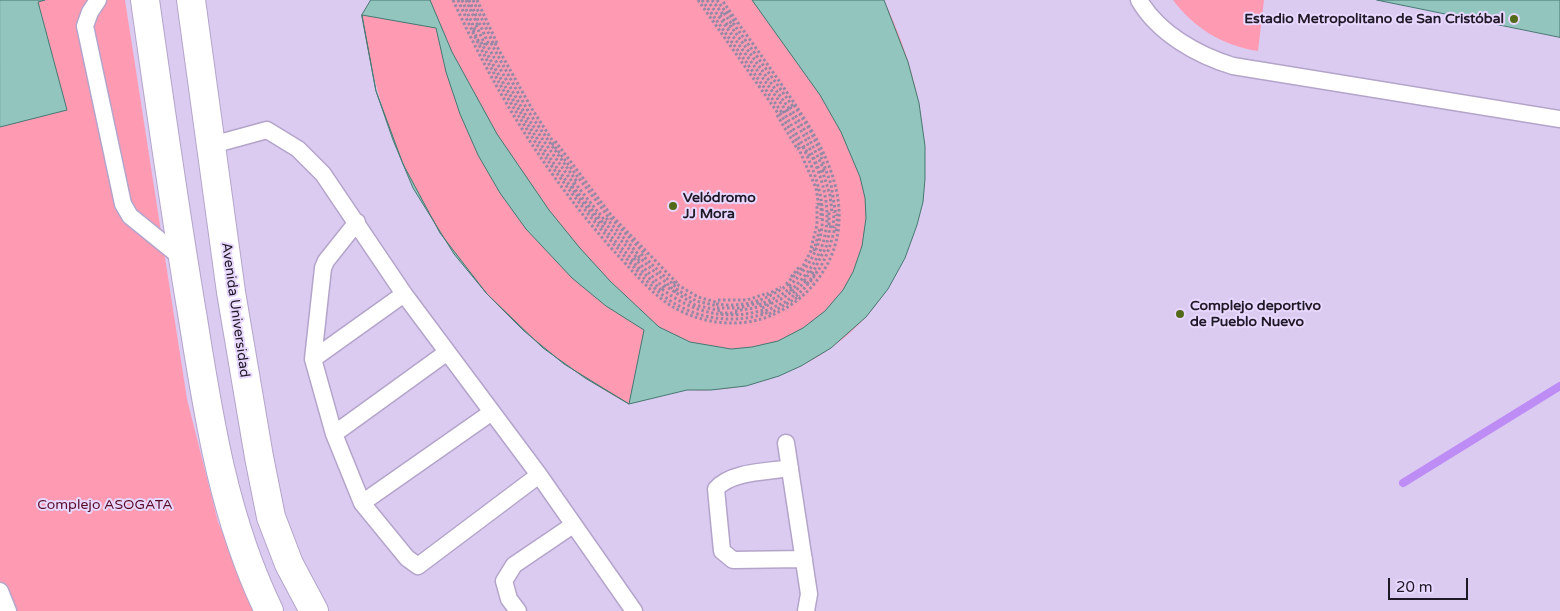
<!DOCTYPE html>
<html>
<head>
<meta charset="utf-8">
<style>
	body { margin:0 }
	#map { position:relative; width:1560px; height:611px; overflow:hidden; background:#dbcbf1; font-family:"Varela Round",sans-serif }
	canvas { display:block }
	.scale { position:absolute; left:1388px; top:578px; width:80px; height:22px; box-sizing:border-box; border:2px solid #1f1826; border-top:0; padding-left:6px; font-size:15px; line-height:18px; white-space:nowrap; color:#1f1826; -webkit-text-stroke:4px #e8d8ff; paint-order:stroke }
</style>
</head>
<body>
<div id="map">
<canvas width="1560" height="611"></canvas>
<div class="scale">20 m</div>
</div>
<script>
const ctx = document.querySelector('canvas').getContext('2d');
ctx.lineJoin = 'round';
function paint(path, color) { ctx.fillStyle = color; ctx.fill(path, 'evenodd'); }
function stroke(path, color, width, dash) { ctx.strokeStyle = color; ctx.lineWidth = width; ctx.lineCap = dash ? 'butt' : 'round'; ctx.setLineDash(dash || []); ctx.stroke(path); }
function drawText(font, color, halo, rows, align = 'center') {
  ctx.font = font + ' "Varela Round",sans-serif'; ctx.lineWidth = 4; ctx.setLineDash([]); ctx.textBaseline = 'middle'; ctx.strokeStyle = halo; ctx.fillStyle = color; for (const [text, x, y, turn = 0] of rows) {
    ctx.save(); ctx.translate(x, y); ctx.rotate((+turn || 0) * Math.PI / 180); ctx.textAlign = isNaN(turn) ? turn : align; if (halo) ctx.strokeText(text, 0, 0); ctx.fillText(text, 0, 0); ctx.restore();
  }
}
const green = new Path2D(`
	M45,0H125L187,399L218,522L256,611H0V127L66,110L38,2Z
	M371,0H884C930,98 948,209 879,301C856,332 824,357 788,372C764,382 737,389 711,390C704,391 696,390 688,390C669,392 648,400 629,404C477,322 386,186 362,15Z
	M1173,0H1264L1258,51C1223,46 1194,28 1173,0Z`);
const stream = new Path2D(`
	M1403,483L1560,386`);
const building = new Path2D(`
	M0,0H45L38,2L67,110L0,127Z
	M371,0H430L452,52L497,134L549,210L579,247L610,281L659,327L690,342L731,349L752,347L778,341L803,328L825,311L843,290L853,272L862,246L866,218L865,198L860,177L841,132L820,95L752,0H884L908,62L919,103L925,146V179L923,202L917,225L905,258L888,289L866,317L831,348L801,366L779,376L746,386L711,390H687L629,404L564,364L524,331L487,294L440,233L403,164L376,91L362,15Z
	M1377,0H1560V37Z
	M362,15L436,28L446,72L460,114L478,155L500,193L526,229L572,278L606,306L644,330L629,404L585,378L543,348L487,294L454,254L413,188L393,140L376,91Z`);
const path = new Path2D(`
	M453,0C495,92 546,175 613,250C631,269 650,293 673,307C706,326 749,330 784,309C804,298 820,280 830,259C859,193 813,130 777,78C759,52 740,26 722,0
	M458,0C499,93 552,176 620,251C637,271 657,295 681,307C708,321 741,323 769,312
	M462,0L475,30
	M466,0L478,26
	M469,0L489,45
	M473,0L494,45
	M477,0L497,43
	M698,0L780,116
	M702,0L783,114
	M707,0L787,112
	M712,0L724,16
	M717,0L727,14
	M727,11L736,24
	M724,13L733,26
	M720,15L730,28
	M733,23L794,108
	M476,25L485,45
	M730,25L790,110
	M473,30L480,44
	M481,42C522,121 571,196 633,260
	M486,43L525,114L575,186
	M491,43L528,111L577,182
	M495,43L532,109L554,143
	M794,105L810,130L823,158
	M790,107L806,132L825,172
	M787,109L803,134L821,174
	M783,111L810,157
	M780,113L801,148
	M777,115L798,150
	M555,141L611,215L678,284
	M552,143L610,219
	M798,147L816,188L819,207
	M821,157L831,184L836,216
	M822,170L830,195L832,213
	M574,182L606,222
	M572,186L605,225
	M821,203V219
	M606,218L640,256
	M611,218L646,255
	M604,222L640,261
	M829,225V211
	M833,228L834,212
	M836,231L838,212
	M811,248L817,225V203
	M814,251L820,228
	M641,254L678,289
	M638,256L677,293
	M634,258L665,289
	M631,260L663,292
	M812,274L826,247L831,224
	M791,277L800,266
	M804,281L812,270
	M673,282L698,297L719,303
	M786,284L802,268L813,247
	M807,284L817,271
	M664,285L695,305L721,311
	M789,286C836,243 827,196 802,145
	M662,289C693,313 726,321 764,310
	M676,289L696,301L718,306
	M790,291C835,251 835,205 811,154
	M793,293L807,280
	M767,295L781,287
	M796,296C818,277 829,255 835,227
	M718,300H747L768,293
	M716,304C744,308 768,300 790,283
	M759,305L781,295L793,286
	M742,307L762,302
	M717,308H743
	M762,308L783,298L794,290
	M735,311L754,308L772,302
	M720,313H737
	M761,313L785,302L797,293
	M769,314L800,296`);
const lane = new Path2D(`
	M98,0L90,12L85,26L123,204L130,216L183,259
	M1139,0C1158,33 1197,55 1233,66L1560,119
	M212,145L267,130L298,149L323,174L404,294L539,475L634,611
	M357,222L326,261L323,268L313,359L334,434L362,503L407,558L418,566L539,475
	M313,359L404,294
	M334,434L446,353
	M786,443L809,594L806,611
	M790,468C768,472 731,471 716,489L722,551L733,560L804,559
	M362,503L492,412
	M0,591L8,611
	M518,611L509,599L504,581L514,565L573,525`);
const secondary = new Path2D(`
	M145,0C160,106 175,213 193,319C209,420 224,518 269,611
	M191,0L231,292L259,457L271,517L289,564L314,611`);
const markers = [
	[1514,19,5,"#526a1a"],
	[673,206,5,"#526a1a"],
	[1180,314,5,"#526a1a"]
];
const poiNames = [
	["Estadio Metropolitano de San Cristóbal",1504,19,"right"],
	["Velódromo",683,198],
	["JJ Mora",683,214],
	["Complejo deportivo",1190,306],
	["de Pueblo Nuevo",1190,322]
];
const streetNames = [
	["Avenida Universidad",235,310,82]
];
const parkNames = [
	["Complejo ASOGATA",105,505]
];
paint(green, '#fe9bb3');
stroke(stream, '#bd8cf5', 8);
paint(building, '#91c5bd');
stroke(building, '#467872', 1);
stroke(lane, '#b4a4ca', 19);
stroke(secondary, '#b4a4ca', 30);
stroke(path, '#9488a5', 3, [2.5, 2.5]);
stroke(lane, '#fff', 16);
stroke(secondary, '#fff', 28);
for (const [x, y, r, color] of markers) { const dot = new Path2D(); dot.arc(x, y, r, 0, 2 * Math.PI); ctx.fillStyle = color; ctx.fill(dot); stroke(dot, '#e8d8ff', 2); }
drawText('bold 14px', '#1f1826', '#e8d8ff', poiNames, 'left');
drawText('14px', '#1f1826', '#e8d8ff', streetNames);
drawText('14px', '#590b28', '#e8d8ff', parkNames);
</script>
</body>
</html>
